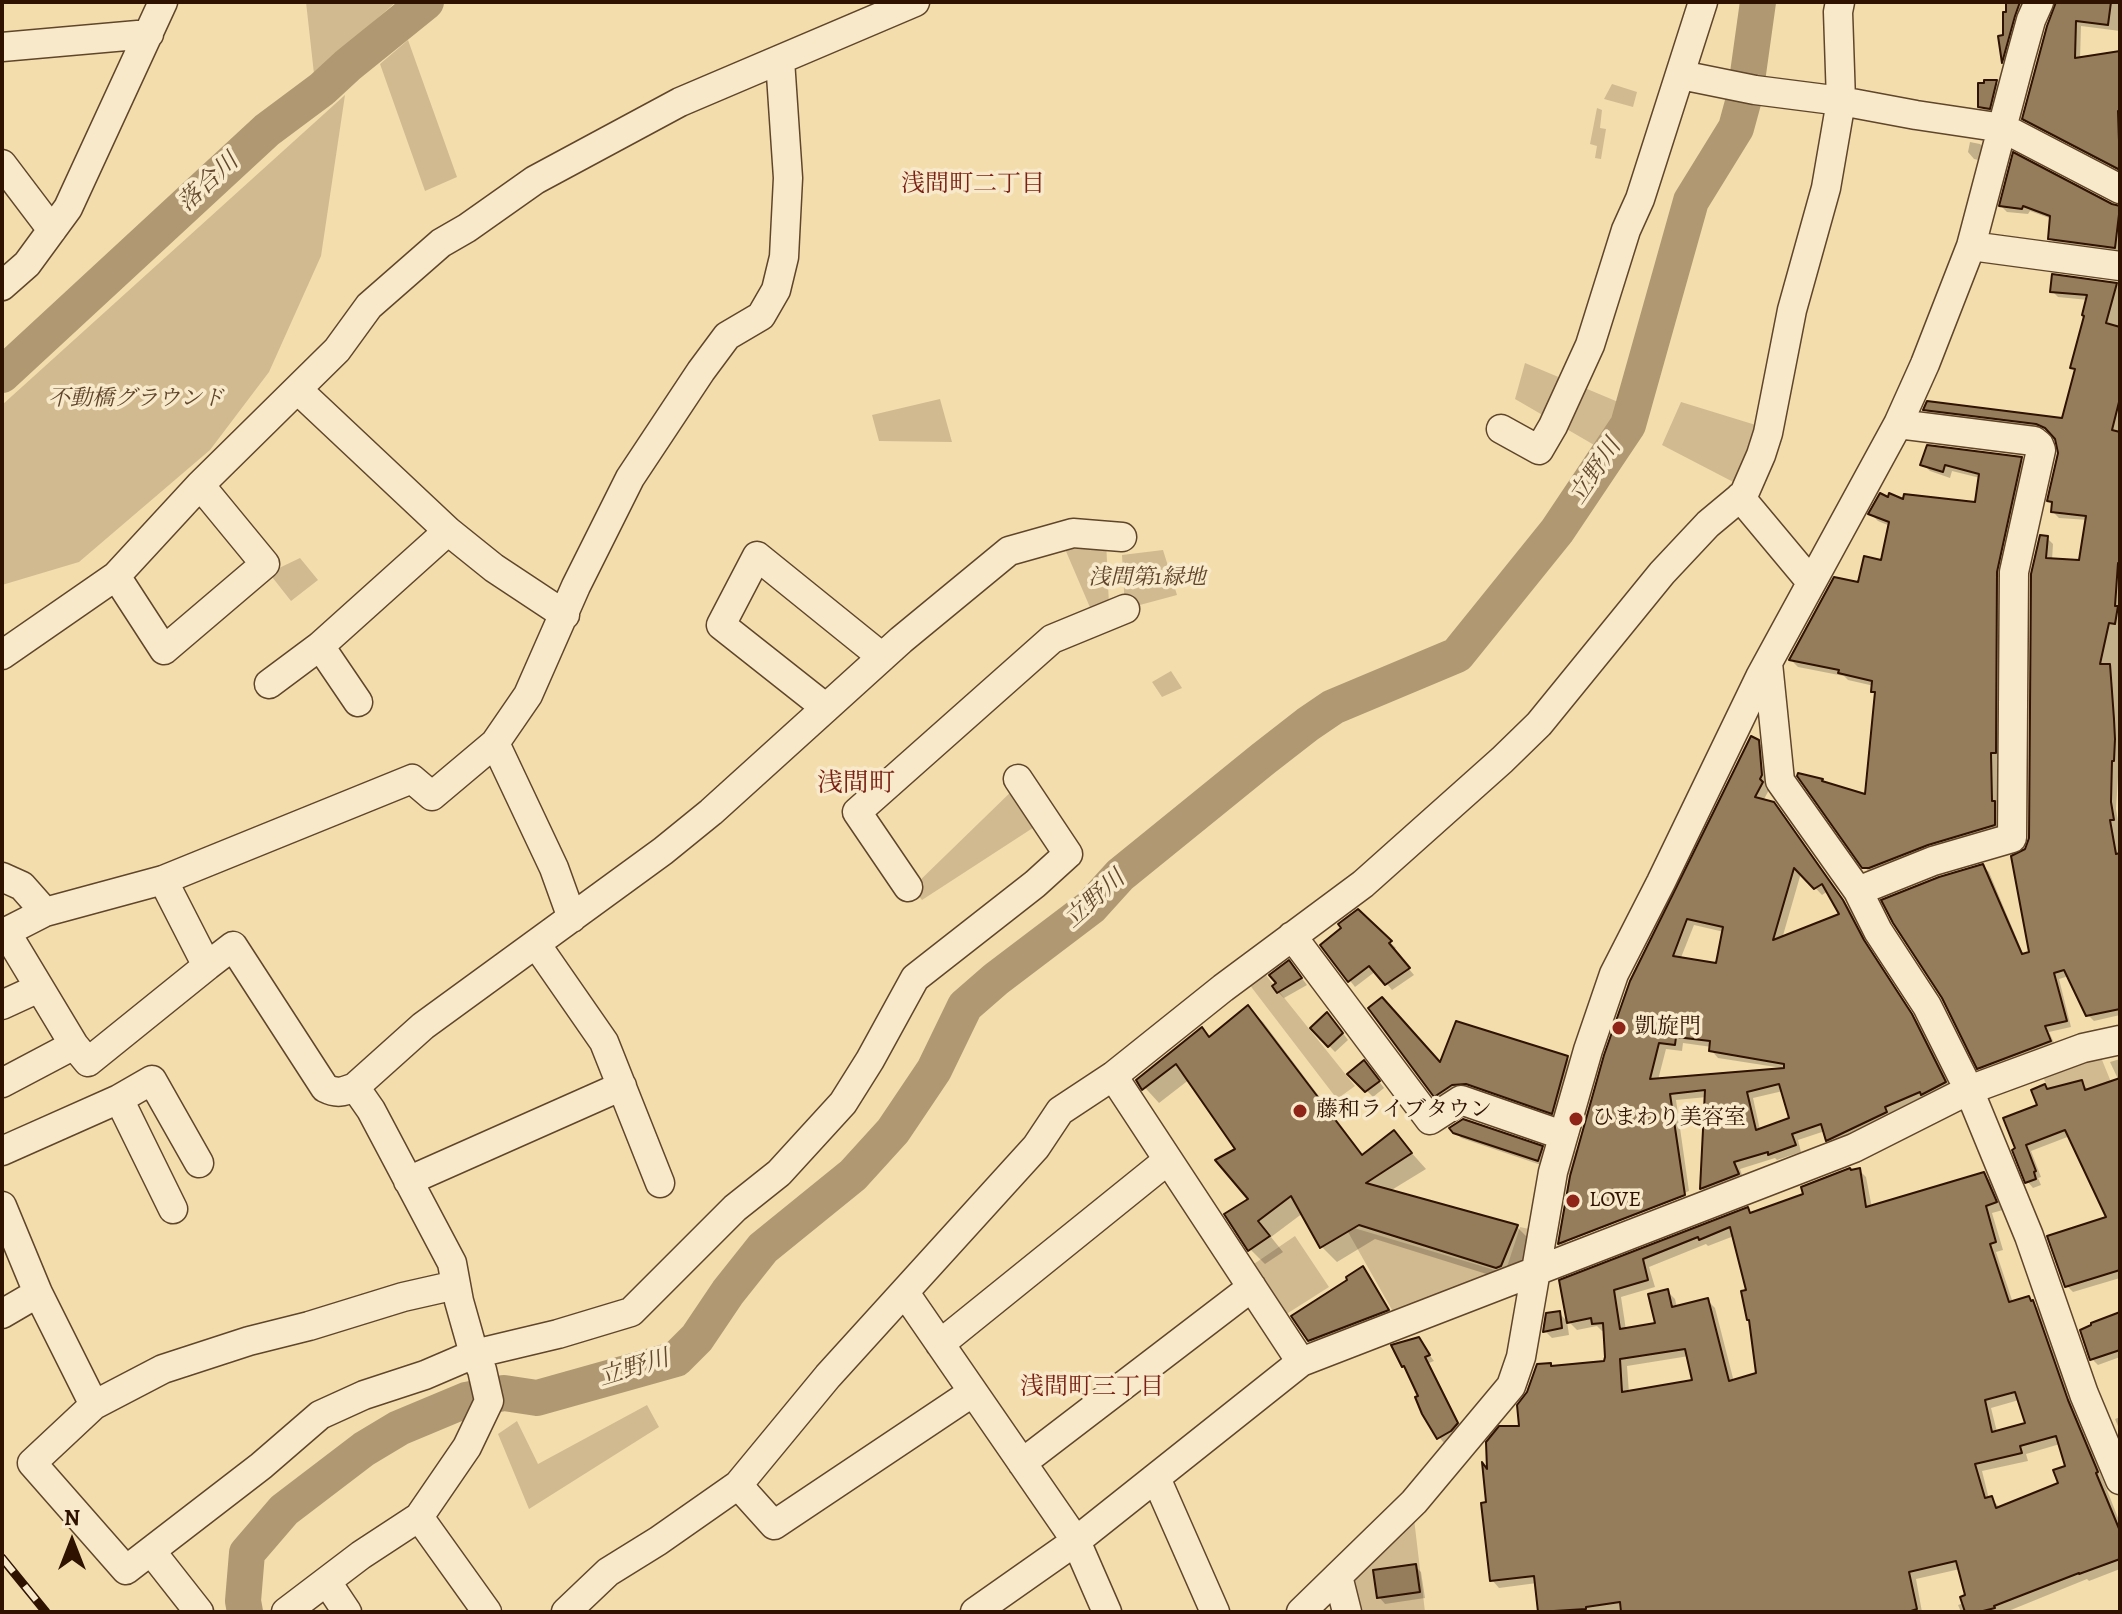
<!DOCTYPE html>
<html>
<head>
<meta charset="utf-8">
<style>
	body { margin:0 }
	#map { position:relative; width:2122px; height:1614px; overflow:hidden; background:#f3ddad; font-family:Alegreya,serif }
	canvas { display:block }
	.frame { position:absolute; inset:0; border:4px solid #2f1200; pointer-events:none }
	.north { position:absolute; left:32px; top:1502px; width:80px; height:80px; -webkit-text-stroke:6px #f7e9ca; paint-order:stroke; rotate:0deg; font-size:22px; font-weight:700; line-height:32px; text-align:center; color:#2f1200 }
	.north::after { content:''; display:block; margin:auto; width:28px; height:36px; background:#2f1200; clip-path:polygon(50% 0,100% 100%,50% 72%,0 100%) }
</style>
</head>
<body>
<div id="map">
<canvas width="2122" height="1614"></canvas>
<div class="frame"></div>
<div class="north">N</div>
</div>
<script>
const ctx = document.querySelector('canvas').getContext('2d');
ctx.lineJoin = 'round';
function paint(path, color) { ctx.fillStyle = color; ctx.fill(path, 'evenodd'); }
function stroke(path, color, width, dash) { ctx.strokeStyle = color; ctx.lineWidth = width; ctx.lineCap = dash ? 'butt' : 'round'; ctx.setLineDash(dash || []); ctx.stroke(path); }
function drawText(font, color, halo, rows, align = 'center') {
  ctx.font = font + ' Alegreya,"Noto Serif JP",serif'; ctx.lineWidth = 7; ctx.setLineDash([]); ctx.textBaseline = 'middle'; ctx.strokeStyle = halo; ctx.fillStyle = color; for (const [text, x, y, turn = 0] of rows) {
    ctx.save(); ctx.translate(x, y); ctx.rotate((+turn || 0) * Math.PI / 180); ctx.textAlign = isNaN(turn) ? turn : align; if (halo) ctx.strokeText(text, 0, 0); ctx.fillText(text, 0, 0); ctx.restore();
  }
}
const green = new Path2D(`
	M306,2H396L314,74Z
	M408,40L457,177L425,191L380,64Z
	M1612,84L1637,92L1633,107L1604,99Z
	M345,95L321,256L269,372L210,450L79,562L2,585V405Z
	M1597,108L1602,110L1600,128L1606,129L1601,159L1595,158L1597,146L1590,144Z
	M1525,363L1623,404L1601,449L1515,399Z
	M940,399L952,442L879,441L872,415Z
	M1681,402L1759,426L1741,486L1662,445Z
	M1106,540L1109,605L1092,612L1062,542Z
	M1163,550L1177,595L1125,609L1122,555Z
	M300,558L318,580L291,601L265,568L277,569Z
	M1171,671L1182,688L1162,697L1152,682Z
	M1018,785L1042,822L922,900L912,888Z
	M1265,974L1355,1086L1337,1099L1249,984Z
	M2096,1045L2115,1092L2060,1117L2038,1065Z
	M1562,1147L1585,1153L1582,1174L1554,1175L1537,1272L1400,1324L1344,1225L1505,1273L1520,1227L1538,1231Z
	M1295,1236L1329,1287L1277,1320L1245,1270Z
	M647,1405L659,1427L529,1509L498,1434L517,1421L538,1464Z
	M1413,1510L1425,1612H1353L1346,1579Z`);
const shadow = new Path2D(`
	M2008,2H2030L2008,66L2004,62L2000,38L2005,37Z
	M2057,2H2120V31L2081,26L2080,60L2120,53V171L2031,124L2024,118Z
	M1996,82L2002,88L1995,114L1986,112L1980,106L1986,85Z
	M1970,142L1980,144L1986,150L1983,161L1974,159L1968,152Z
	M2001,206H2111L2120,208V253L2056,245L2050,238L2052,219L2030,211L2028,214L2007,212Z
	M2053,276L2120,285V745L2116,809L2119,828L2120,827V1015L2094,1021L2088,1015L2069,976L2059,979L2071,1027L2049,1032L2056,1047L1985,1074L1979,1068L1983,866L1989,872L2024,956L2031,953L2026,850L2031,838L2047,538L2053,544L2052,560L2080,562L2088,520L2059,518L2053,512L2054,505L2049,501L2060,453L2057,438L2052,433L2044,429L1931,415L1925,410L2064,420L2077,372L2072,367L2086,316L2088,300L2058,297L2052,291Z
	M2021,459L2028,466L2002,759H1997L2001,832L1871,874L1864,866L1801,777L1822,781L1825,784L1867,796L1877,695L1873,691L1874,686L1848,680L1844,676L1798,667L1791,660L1859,584L1883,563L1890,526L1878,521L1871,514L1904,502L1977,504L1980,478L1952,471L1950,478L1930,471L1923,464Z
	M1758,742L1765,749L1768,783L1766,788L1769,790L1763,801L1773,804L1781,811L1850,909L1870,949L1919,1024L1952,1090L1890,1114L1893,1119L1835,1146L1828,1140L1825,1131L1798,1140L1801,1152L1777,1160L1775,1158L1740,1169L1744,1181L1708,1195L1702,1189L1707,1097L1676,1100L1689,1191L1566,1239V1243L1690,1195L1691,1202L1566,1250L1560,1244L1572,1176ZM1801,873L1822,895L1828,891L1842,915L1782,939ZM1694,925L1724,932L1717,965L1680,960ZM1683,1043L1712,1047L1711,1050L1718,1058L1782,1068L1658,1080L1666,1049L1682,1051ZM1783,1091L1792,1119L1760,1130L1753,1098Z
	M1358,912L1396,948L1393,950L1414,975L1392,990L1376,971L1355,987L1323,946Z
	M1295,969L1307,985L1284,998L1278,992Z
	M1248,1008L1263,1022L1364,1156L1393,1132L1426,1169L1390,1191L1517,1227L1532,1242L1516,1281L1512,1282L1375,1239L1337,1262L1322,1247L1303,1213L1271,1237L1283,1252L1265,1264L1250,1249L1251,1199L1238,1149L1190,1079L1159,1103L1138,1080L1202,1029L1210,1038Z
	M1333,1020L1348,1040L1335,1052L1312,1028Z
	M1457,1024L1567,1058L1573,1064L1558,1118L1473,1089L1459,1091L1442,1102L1436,1096Z
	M2120,1059V1278L2073,1292L2067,1286L2109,1218L2070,1136L2031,1151L2041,1177L2038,1178L2041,1185L2033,1188L2027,1181L2014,1151L2048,1091L2082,1083L2089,1091L2119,1081L2110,1062Z
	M1369,1068L1384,1088L1373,1097L1350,1074Z
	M1452,1128L1542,1148L1548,1154L1544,1166L1461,1138Z
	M1859,1170L1866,1177L1872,1208L1984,1175L1992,1182L2003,1210L1992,1213L2003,1250L1996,1252L2013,1303L2029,1299L2040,1310L2075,1409L2120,1523V1569L2089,1581L2087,1579L2006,1612H1961L1958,1605L1964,1603L1968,1596L1960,1569L1916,1579L1922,1612H1623L1622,1610L1612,1612H1540L1537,1583L1499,1588L1492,1580L1488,1504L1489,1471L1521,1428L1550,1365L1553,1368L1606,1363L1605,1330L1602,1331L1597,1326L1577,1330L1569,1322L1562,1282L1748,1210L1753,1215L1806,1195ZM1734,1236L1749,1291L1758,1375L1734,1382L1715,1308L1707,1300L1677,1308L1675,1299L1668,1292L1657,1324L1626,1330L1621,1297L1655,1287L1649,1267L1706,1244L1708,1246ZM1689,1356L1695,1382L1629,1393L1627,1366ZM2019,1400L2027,1424L1997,1432L1991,1408ZM2060,1444L2067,1467L2060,1484L2000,1508L1991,1498L1989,1499L1982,1471L2028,1461L2026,1454Z
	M1363,1269L1369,1274L1393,1316L1315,1346L1309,1340L1350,1280Z
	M1559,1313L1567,1321L1569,1335L1552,1338L1545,1331Z
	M2120,1314V1357L2098,1365L2092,1359L2082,1331Z
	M1418,1339L1434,1361L1429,1363L1462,1430L1457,1436L1444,1443L1439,1437L1421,1397Z
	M2120,1417V1431L2115,1419Z
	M1415,1566L1421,1572L1425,1598L1385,1604L1379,1597Z`);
const river = new Path2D(`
	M2,375L267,130L322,89L348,65L426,2
	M245,1612L243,1601L247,1553L284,1510L364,1449L399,1428L466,1400L504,1393L537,1398L676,1359L697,1338L728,1292L763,1248L853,1175L893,1131L934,1070L965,1006L996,979L1091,907L1120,875L1263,759L1308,724L1333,707L1457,655L1557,531L1628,425L1691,201L1736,128L1745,95L1758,2`);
const building = new Path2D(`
	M2006,2H2020L2015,16L2002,63L1998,36L2003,35V12H2006Z
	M2056,2H2111L2108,25L2076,21L2075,58L2120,51V111H2118L2120,170L2022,119L2047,26Z
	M1984,80H1997L1990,109L1978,107V83H1984Z
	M2013,152L2112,204L2120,206L2115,248L2048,239L2050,216L2023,206L2022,209L1999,206Z
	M2052,274L2117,283L2106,323L2120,327V398L2112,430L2120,432V563H2118L2115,606H2118L2115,624L2109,623L2100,664H2110L2114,719L2115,739L2114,761H2112L2111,802L2114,820H2110L2116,854L2120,853V1009L2086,1016L2064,970L2054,973L2067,1021L2045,1026L2051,1041L1977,1069L1942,998L1893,923L1881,900L1939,877L1983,864L2022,954L2029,952L2011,856L2025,849L2029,838L2031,574L2040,535L2048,536L2046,558L2079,560L2086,516L2051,512L2052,502L2047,501L2058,453L2055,439L2045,428L2036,424L1923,410L1927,401L2062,418L2075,369L2070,368L2084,316L2082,315L2087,295L2050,292Z
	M1927,445L2022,457L1997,572L1996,753H1991L1992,801H1995V825L1928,845L1869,868H1862L1797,776L1798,773L1823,779L1822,781L1865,794L1875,692H1871L1872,681L1838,673L1839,670L1789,660L1834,577L1858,582L1864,556L1881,560L1889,522L1868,514L1880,493L1888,497L1889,493L1903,499L1904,494L1975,502L1979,474L1945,465L1943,472L1920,465Z
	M1751,736L1759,740L1762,775L1760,779L1763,782L1755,797L1774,802L1843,900L1864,940L1912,1014L1946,1082L1921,1095L1920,1092L1885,1107L1887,1112L1826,1141L1821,1124L1792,1134L1796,1145L1768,1155V1152L1734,1162L1739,1174L1700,1189L1705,1090L1670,1094L1685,1195L1558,1244L1570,1176L1604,1055L1630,981ZM1794,868L1814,889L1822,884L1839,914L1773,940ZM1687,919L1723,927L1716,963L1673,956ZM1676,1037L1710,1041L1709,1051L1784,1064V1068L1650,1079L1659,1043L1675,1045ZM1779,1084L1789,1118L1756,1130L1747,1092Z
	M1358,909L1392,941L1389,943L1410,968L1385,985L1369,966L1348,982L1320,945L1341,928L1338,924Z
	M1289,960L1302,978L1277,993L1272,986L1276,983L1269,975Z
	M1382,997L1440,1062L1456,1021L1568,1056L1552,1114L1466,1084L1452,1085L1434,1097L1368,1008Z
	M1248,1005L1362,1155L1394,1130L1412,1153L1366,1183L1518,1225L1501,1266L1496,1268L1359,1225L1320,1248L1291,1196L1258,1221L1270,1236L1248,1251L1224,1214L1248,1199L1215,1160L1235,1149L1176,1064L1142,1090L1136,1080L1202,1027L1209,1037Z
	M1327,1012L1343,1033L1328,1047L1310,1028Z
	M1364,1060L1380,1081L1365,1092L1347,1074Z
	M2120,1078V1270L2065,1287L2047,1236L2106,1217L2065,1130L2026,1145L2036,1171L2034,1172L2036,1179L2025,1183L2012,1150L2015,1148L2003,1118L2037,1105L2031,1090L2045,1084L2047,1089L2082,1080L2085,1090Z
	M1463,1119L1543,1146L1538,1161L1453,1133L1449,1128Z
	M1850,1168L1851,1170L1860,1168L1866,1207L1984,1172L1997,1202L1986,1206L1996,1242L1990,1244L2009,1302L2029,1296L2031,1301L2033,1300L2068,1400L2098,1472L2096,1473L2120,1531V1559L2079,1574V1573L1994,1606L1995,1608L1979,1612H1965L1960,1597L1965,1595L1956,1561L1909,1572L1917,1609L1908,1612H1621L1620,1602L1586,1607V1609L1538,1612L1534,1576L1490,1581L1481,1503L1486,1502L1482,1462L1487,1469L1486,1442L1499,1426H1519L1517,1405L1527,1392L1537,1364L1551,1363V1366L1604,1361L1605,1357L1603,1323L1592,1324L1591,1318L1567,1323L1559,1280L1748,1207L1750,1213L1803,1194L1801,1187ZM1730,1227L1746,1290L1741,1291L1747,1320H1749L1756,1373L1729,1381L1708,1298L1672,1307L1668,1289L1648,1294L1655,1323L1620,1329L1614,1290L1648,1280L1643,1259L1698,1237L1699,1240ZM1685,1349L1692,1380L1622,1392L1620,1359ZM2015,1392L2025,1423L1992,1432L1985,1400ZM2056,1436L2065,1466L2053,1470L2058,1483L1996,1508L1992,1496L1985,1498L1975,1464L2022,1453L2020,1446Z
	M1363,1266L1389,1310L1308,1341L1291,1316L1347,1280L1346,1277Z
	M1560,1311L1562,1328L1543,1332L1546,1313Z
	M2120,1312V1350L2090,1360L2080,1330L2091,1325V1323Z
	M1419,1337L1430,1355L1425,1357L1458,1423L1451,1431L1437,1439L1422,1414L1415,1397L1418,1396L1404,1366L1402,1367L1391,1345Z
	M1416,1564L1420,1592L1377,1598L1373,1570Z`);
const minor = new Path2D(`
	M2,47L149,34
	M1681,75L1755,90L1841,101L1916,115L2003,128L2120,189
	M2,164L52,230
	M1971,246L2120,266
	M2,286L27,264L68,208L163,2
	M298,390L448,531L494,568L565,615
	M1501,429L1539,450L1553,426L1590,345L1626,230L1640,199L1703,2
	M1740,497L1811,582
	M116,576L164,650L265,564L200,485
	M320,646L358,702
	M2,655L116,576L200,485L337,350L369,306L441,243L467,228L535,180L680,102L915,2
	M1768,663L1780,781L1858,891L1878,931L1927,1006L1969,1090L2029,1236L2084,1394L2120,1480
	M269,684L320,646L448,531
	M826,708L721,625L757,556L882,657
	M2,877L22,886L45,912
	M163,880L207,966L233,946L325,1088C337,1094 343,1092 355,1087L423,1026L663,851L711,812L901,640L1009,551L1073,533L1122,537
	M908,887L857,812L1052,639L1125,609
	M1858,891L1933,861L2012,838L2014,572L2041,450L2039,445L2034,441L1898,424
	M572,918L554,868L495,743L528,695L576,586L630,478L701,371L727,336L761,316L776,290L784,257L788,178L780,60
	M2,934L45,912L163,880L412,779L432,796L495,743
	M1292,936L1430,1120L1461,1100L1562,1135
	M536,944L604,1042L660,1183
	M2,1005L39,988
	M74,1045L88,1062L207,966
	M1113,1076L1301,1362
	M2,1083L74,1045L6,932
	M355,1087L371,1110L452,1263L459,1301L474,1354L482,1370L489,1401L467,1447L419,1517L487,1612
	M119,1099L152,1080L199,1163
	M2,1151L119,1099L173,1209
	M408,1181L622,1086
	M2,1206L38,1293L94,1405
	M456,1285L403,1297L309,1326L249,1341L163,1369L94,1405L32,1463L126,1570L261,1466L320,1415L364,1395L425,1375L474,1354L558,1334L631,1312L735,1208L779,1173L843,1103L870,1060L915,978L1035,884L1068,854L1018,779
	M905,1293L1076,1541L1107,1612
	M2,1314L38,1293
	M940,1344L1168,1160
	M1022,1463L1252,1287
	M1156,1478L1215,1612
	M738,1485L774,1525L973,1392
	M151,1551L199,1612
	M1338,1576L1347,1612
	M327,1582L347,1612
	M286,1612L361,1555L419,1517
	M566,1612L608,1572L658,1541L738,1485L828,1376L1036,1147L1060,1111L1113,1076L1223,988L1363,884L1502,760L1539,724L1662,573L1708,524L1744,494L1761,455L1768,433L1792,310L1826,188L1841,101L1838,12L1840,2
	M975,1612L1076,1541L1301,1362L1854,1148L1969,1090L2083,1048L2120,1040
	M1301,1612L1414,1502L1511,1386L1521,1357L1553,1172L1588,1050L1614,974L1661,882L1760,677L1898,424L1925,364L1971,246L2020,60L2031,20L2039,2`);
const rail = new Path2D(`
	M2,1558L46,1612`);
const markers = [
	[1619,1028,8,"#8f2418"],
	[1300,1111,8,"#8f2418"],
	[1576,1119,8,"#8f2418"],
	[1573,1201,8,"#8f2418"]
];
const parkNames = [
	["不動橋グラウンド",136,400],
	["浅間第1緑地",1147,579]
];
const poiNames = [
	["凱旋門",1635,1028],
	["藤和ライブタウン",1316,1111],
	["ひまわり美容室",1592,1119],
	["LOVE",1589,1201]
];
const waterNames = [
	["落合川",209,183,-43],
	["立野川",1596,472,-56],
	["立野川",1095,900,-42],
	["立野川",634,1369,-17]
];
const neighbourhoodNames = [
	["浅間町二丁目",973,185],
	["浅間町三丁目",1092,1388]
];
const quarterNames = [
	["浅間町",856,785]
];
paint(green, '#d2ba90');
paint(shadow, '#0003');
stroke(river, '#b09872', 36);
paint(building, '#957c5a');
stroke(building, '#2f1200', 2);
stroke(minor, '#60452b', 31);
stroke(minor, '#f7e9ca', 28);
stroke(rail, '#2f1200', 9);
stroke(rail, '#f7e9ca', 6, [18]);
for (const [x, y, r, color] of markers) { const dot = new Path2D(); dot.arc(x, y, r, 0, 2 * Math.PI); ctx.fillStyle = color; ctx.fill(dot); stroke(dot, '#f7e9ca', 3); }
drawText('italic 22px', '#60442b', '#f7e9ca', parkNames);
drawText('22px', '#2f1200', '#f7e9ca', poiNames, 'left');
drawText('italic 24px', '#63482e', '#f7e9ca', waterNames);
drawText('24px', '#7a1f14', '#f7e9ca', neighbourhoodNames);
drawText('26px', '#7a1f14', '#f7e9ca', quarterNames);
</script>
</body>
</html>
